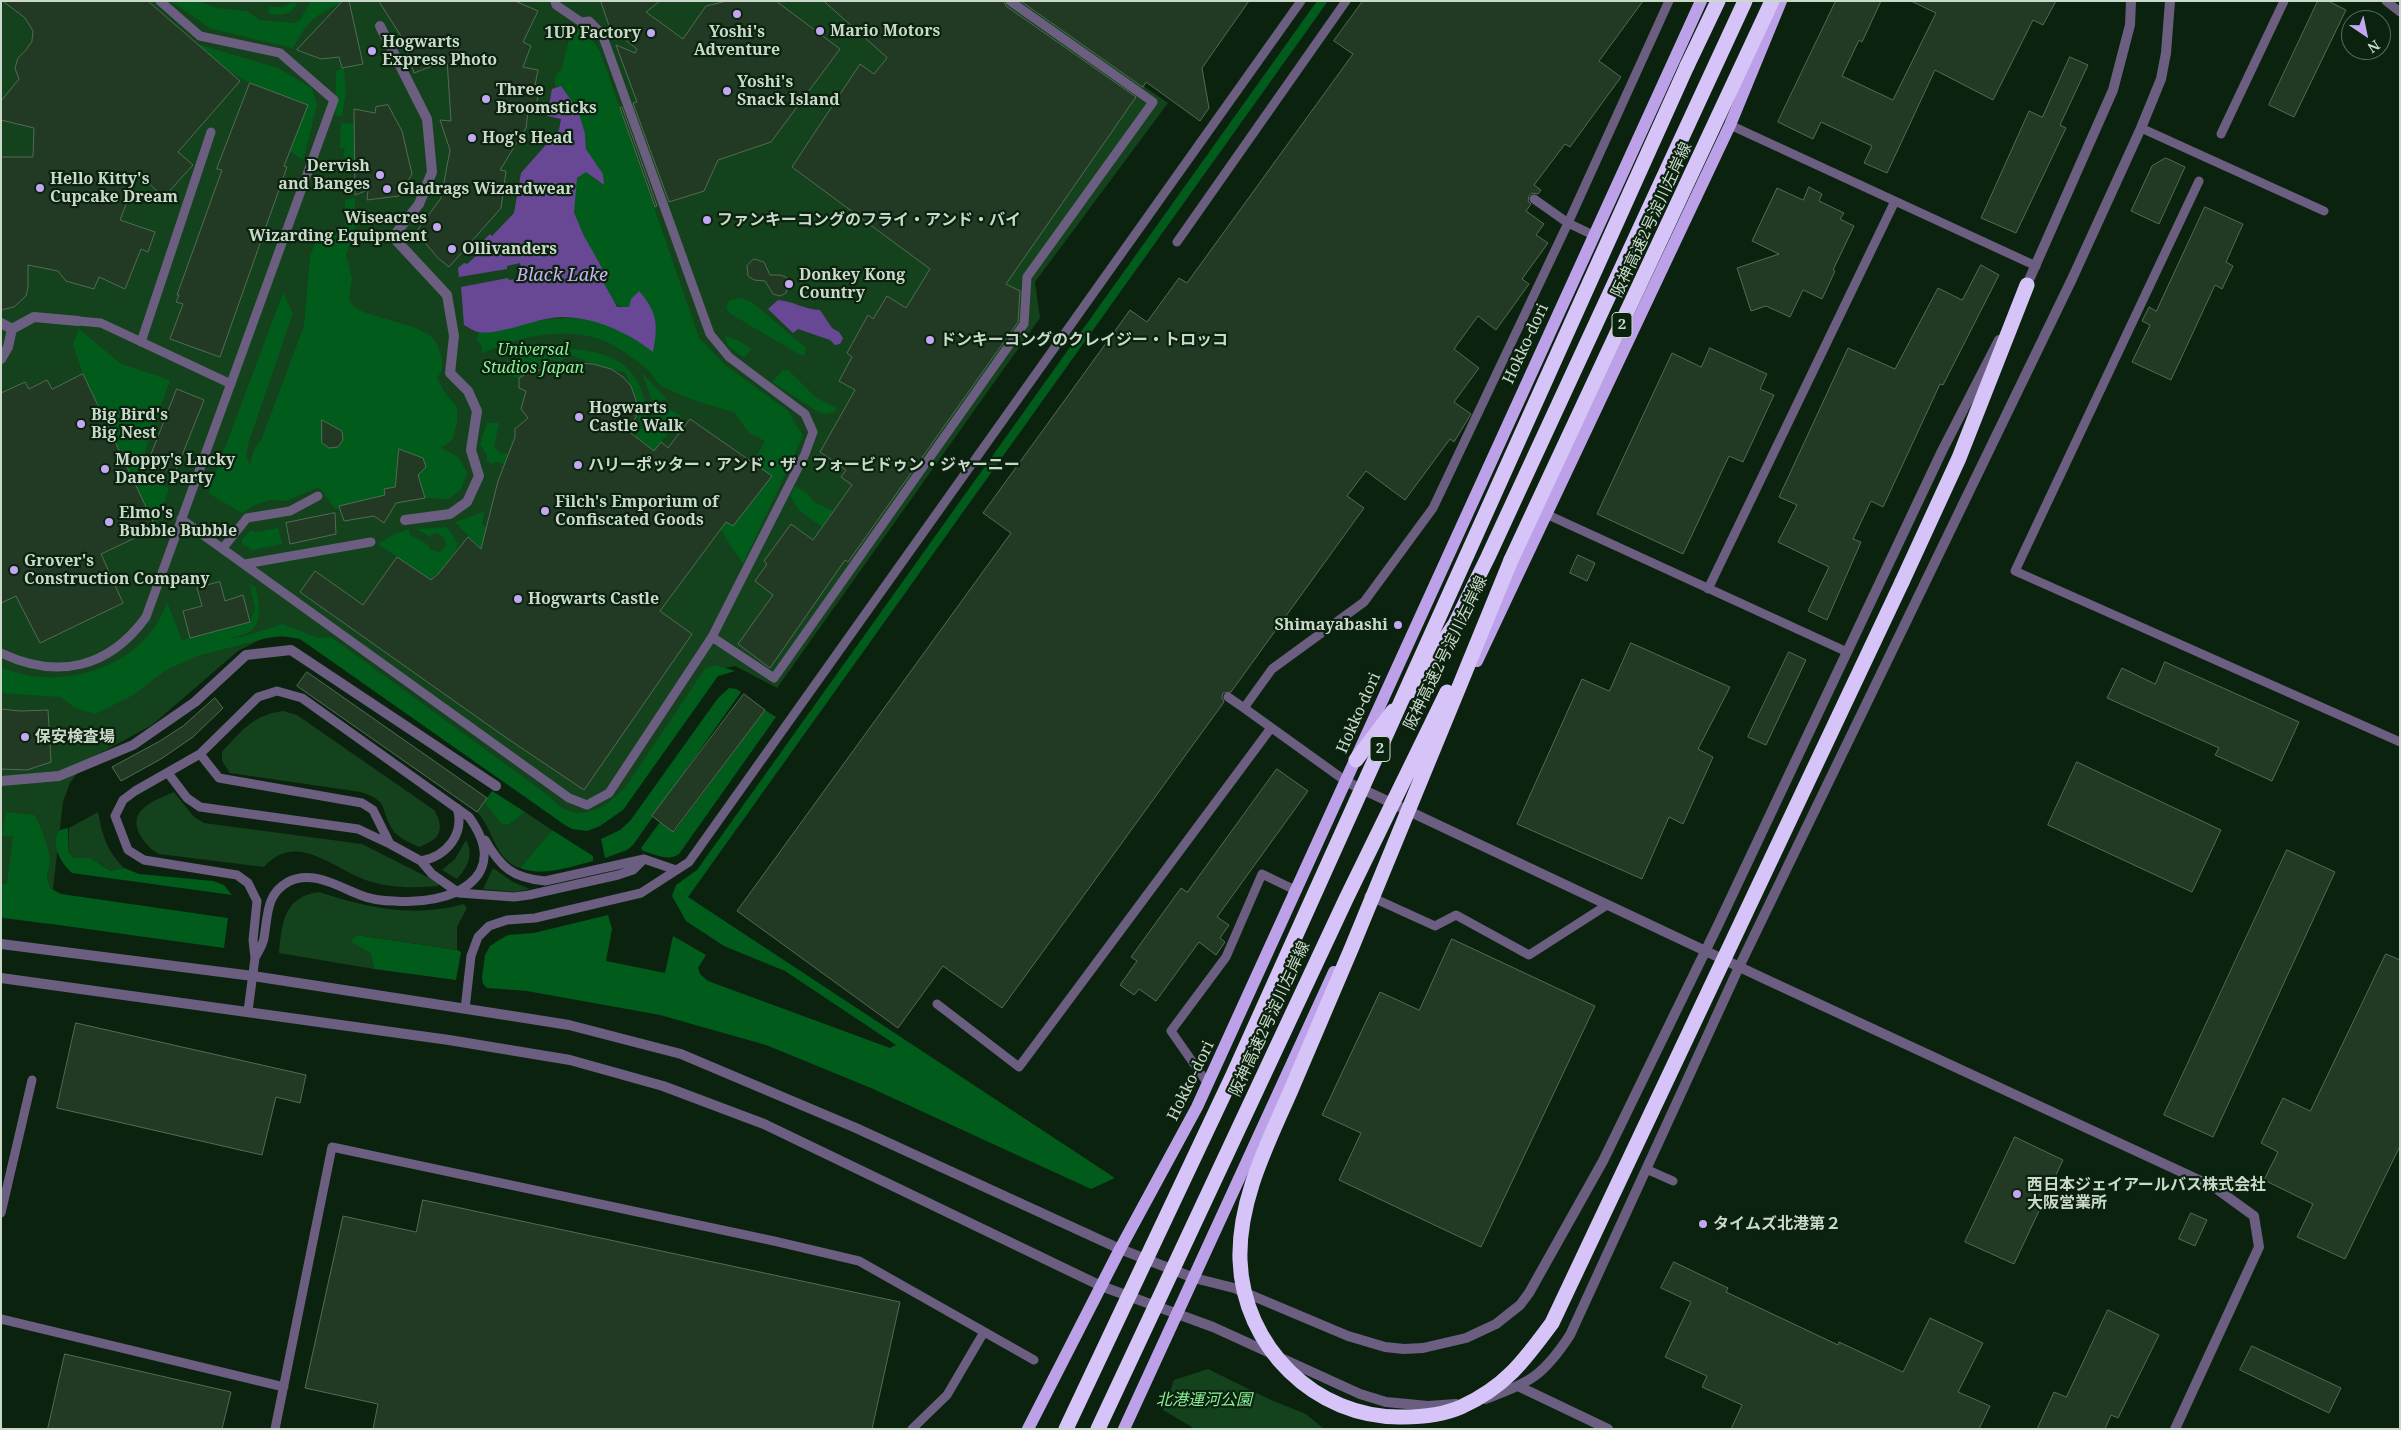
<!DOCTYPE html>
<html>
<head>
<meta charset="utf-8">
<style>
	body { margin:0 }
	#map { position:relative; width:2401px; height:1430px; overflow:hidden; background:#0b220e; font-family:"Noto Serif",serif }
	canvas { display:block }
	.frame { position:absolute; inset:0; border:2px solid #cbd9cb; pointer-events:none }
	.north { position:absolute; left:2341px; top:10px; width:50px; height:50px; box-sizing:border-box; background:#0b220e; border:1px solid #586b5a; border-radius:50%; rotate:146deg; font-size:14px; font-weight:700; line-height:20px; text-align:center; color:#cbd9cb }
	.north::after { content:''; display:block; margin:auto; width:18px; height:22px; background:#c3a7f2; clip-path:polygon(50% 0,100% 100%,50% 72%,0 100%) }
</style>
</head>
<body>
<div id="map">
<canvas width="2401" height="1430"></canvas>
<div class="frame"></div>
<div class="north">N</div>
</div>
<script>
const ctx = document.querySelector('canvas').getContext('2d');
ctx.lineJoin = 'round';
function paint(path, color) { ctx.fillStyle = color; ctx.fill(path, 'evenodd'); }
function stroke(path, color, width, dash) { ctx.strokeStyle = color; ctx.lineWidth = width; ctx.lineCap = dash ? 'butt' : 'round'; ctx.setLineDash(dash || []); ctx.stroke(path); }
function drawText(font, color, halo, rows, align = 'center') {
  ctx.font = font + ' "Noto Serif","Noto Sans JP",serif'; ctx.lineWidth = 4.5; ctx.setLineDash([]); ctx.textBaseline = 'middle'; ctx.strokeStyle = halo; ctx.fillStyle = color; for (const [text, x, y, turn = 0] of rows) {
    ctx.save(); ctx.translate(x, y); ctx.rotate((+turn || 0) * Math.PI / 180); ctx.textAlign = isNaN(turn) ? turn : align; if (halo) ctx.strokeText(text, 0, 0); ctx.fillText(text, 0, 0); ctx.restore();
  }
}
const green = new Path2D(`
	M1,1H1022L1168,103L1035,282L1040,318L777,688L735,666L716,670L630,789L578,824L306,639L269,635L238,651L152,725L97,755L84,764L70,783L63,802L49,924L1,918Z
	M283,711L297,715L434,810C446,830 439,840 419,847C409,842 398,838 392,829C379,807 390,802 361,792L230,773L222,761V752C242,731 252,715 283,711Z
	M174,792L194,817L204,823L362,844L439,883L438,886C417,888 393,888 372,882C335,872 298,829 264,867L159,854C144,846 125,821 145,807C153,800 165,796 174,792Z
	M484,802L509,825L525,812L552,830L520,868C495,861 493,828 477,812Z
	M98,812C103,837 106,849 124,868L110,871L91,858H74L68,851L69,828Z
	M466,840C474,855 468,866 457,879L442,870L455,859Z
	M493,868L513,882L530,889L515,892L483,889Z
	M319,892C367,908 414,918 464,904L467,908L457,927V950L357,935L352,941L371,954L374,969L279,953C282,924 283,897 319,892Z
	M1208,1369L1271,1400L1306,1414L1324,1429H1195L1163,1410L1174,1380Z`);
const forest = new Path2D(`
	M170,1H199L216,8L247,11L260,20L293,23L300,20L311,1L343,2C315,15 307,21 293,48L212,29Z
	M1317,1H1328L688,897L1115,1178L1091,1189L871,1088L766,1045L660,1015L527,991L487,988L483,984L482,977L485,955L490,946L499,940L508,935L534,933L608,915L612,929L606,961L665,973L673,936L706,955L698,968L700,974L708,981L890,1048L896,1045L785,971L724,946L686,921L672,896L676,885L697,870Z
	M294,2L297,4C290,16 282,15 270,14L268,11L269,7H282Z
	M583,28L600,51L699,338L724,364L788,411L803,436L743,564L720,529L726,522L733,526L771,476L753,463L765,441L749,433L734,412C711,406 684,398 662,386C656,383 653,374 647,369C641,364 619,348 613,345C574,324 521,335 483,353L481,345L476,339L479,332C522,326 564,309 607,325C624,331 639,343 654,351L631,299L629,307C615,311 603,289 601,276C601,272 602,269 600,265C591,248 581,232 575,213C571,203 575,189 577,179L586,172L603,185V174L586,149L585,134L561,86L555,87V77L562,68L571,30Z
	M197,44L278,68L312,88L317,105L303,160L290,151L307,105L250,83L226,69Z
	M344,68L346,91L342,116H335L336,71Z
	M341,123L354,124V166L343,156L345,148H340Z
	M355,198V228L346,255L352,279L349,298L353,306L363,312L416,328L431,336L437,344L442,358V370L437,378L445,393L457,407V422L453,439L441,448L458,457L467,473L461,489L449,499L424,498L387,505L360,518L358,502L335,509L319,487L286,501L270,500L255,505L242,513L208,493L283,293L293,313L248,444L246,456L250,465L253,452L262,438L304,326L310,257L319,233L338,235L345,232V200Z
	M742,298L753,303L806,348L805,355H800L731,314L726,307L730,300Z
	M79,329L121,364L170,380L136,477L169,488L156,528L83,374L73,345Z
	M725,336L738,340L751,349L744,358L728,346Z
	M569,349C616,351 644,369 647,418L671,410L682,416L654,451L635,436L643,426C631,411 633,391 626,373L593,364L569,354L560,362L552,360L519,378L508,376L500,363L543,351Z
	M788,370L815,397L836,408L835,412L824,414L817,411L772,382L782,371Z
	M642,373L667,399L653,403Z
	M487,423H499L494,447L500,453L508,454L504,464L496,462L491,464L487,461V455L480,444Z
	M795,486L808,494L814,502L833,511L822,527L799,510L790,496Z
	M484,512L482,524L494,533L481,549L455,522Z
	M447,527L458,544L454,555L457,587L437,573L431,580L378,544L391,536L409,529L410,535L427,544L430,550L440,552L446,546L444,537L437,533L429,536L416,529Z
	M278,528L282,544L252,550L242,544V540L251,530L255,532Z
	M250,584L256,588C258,601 264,623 249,632C243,636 233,636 227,639L245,636L283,624L318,638L331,637L549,796C575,827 604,811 627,785L705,669L715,665L735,671L718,676L623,810L600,826L587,831L572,829L565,825L300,639L283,636L267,638L197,656L166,670L133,695L95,714L76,708L60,697L1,693V667C61,694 146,667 167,602L182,640L250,622L255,609Z
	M729,688L736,689L741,692L633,845L627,850L605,858L601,839L620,830L630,821L718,698Z
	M765,710L776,717L679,854C668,862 655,854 643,851L641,848L660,822L674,832Z
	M492,791L525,812L509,825L501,823L484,802Z
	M6,812L34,815C40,823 50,851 50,861C49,874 44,873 50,888L61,894L228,918L224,948L1,917V884H7L13,837L2,835Z
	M68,828V851L74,858H91L110,871L124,868L139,874L213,881L224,885L232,895L72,873C61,863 49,843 60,830Z
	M552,830L593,856V861C568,867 545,877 520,868Z
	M357,935L457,950L461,952L456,980L374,969L371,954L351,941Z`);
const water = new Path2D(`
	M561,86L578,110L585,134L586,149L603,174L604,185L586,172L577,178L574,212L583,234L602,268L601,278L617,307H629L631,299L639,291C658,313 658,325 653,352C627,332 595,317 561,317C539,317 499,336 478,332C473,331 468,327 464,325L461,287L508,278L509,280L522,278L520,263L507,266V269L459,277L458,268L464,263L467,264L478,254L475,249L490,234L492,236L514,213L521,173L559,130L561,119L547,116L552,89Z
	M778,300C793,301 805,310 820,310L832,328L839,332L843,338L840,344L835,345L830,340L798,329L793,333L768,309Z`);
const building = new Path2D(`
	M3,1H148L240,81L178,152L193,165L164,197L138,174L120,220L155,232L148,252L141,249L125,289L99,277L94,289L66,281L58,271L28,265V287L26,296L14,307L1,310V157H33L34,128L1,120V101L19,79L15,68L18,58L26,50L32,41L33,31L25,18Z
	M343,1H349L363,64L342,68L339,57L321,59L297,50Z
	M379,1H515L538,11L523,42L531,46L523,67L538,70L535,85H540L535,111L528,112L526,128L500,170L506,171L501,208L449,267L438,258L416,232L441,198L450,150L440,120L451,121L447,60L414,73L404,41Z
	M601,1H660L646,12L683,39L706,6L727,1H776L840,49L771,142L718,160L704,191L669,202L633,103L637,102L616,45L635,53L637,49L610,28Z
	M824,1H1004L1006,6L1136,97L1006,284L1020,291L1018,322L848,562L845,560L770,668L738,644L773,595L755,581L767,564L764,561L791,524L813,540L852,485L841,477L846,470L820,452L855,390L839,381L852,357L847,353L868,315L873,319L887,296L906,308L930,269L792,167L860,64L874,74L887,58Z
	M1021,1H1249L1202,68L1209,108L1200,121L1146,82L1143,87Z
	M1363,1H1643L1599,61L1621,77L1570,147L1565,144L1534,185L1541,190L1538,194L1532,193L1529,196L1528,201L1531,204L1526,211L1544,224L1536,235L1548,243L1522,279L1529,284L1496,330L1478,316L1454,349L1479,368L1454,402L1471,414L1454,442L1450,439L1405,500L1366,471L1347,496L1364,508L1231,692L1223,693L1222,697L1224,702L1002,1008L943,966L898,1028L737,911L1011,533L983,513L1130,310L1147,322L1179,278L1187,283L1353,54L1334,41Z
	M1836,1H1881L1862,42L1859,40L1842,76L1893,100L1936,13L1911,1H2056L2043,25L2033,20L1993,100L1935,70L1887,173L1864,163L1872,146L1821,122L1813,139L1778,122Z
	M2318,1H2328L2346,10L2294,117L2269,105Z
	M2070,57L2088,65L2060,125L2066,128L2016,233L1981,218L2029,111L2042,117Z
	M250,83L308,105L284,166L287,167L220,357L170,339L183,304L176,302L179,295H177L222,170L217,169Z
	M388,105L402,131L412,174L399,196L367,200L368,190L355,195L354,109L375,113L376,107Z
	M622,107L657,206L655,207L620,108Z
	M2166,158L2185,167L2159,224L2131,211L2152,166Z
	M1809,187L1822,194L1819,201L1844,213L1840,219L1854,226L1833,270L1835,271L1822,299L1803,290L1790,317L1766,306L1751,311L1737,268L1779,254L1752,241L1777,188L1803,200Z
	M2205,207L2243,224L2226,262L2233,266L2222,289L2215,285L2171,380L2132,362L2150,325L2142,321L2149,307L2156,311Z
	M754,259L764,262L770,275H780L786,277L789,283L786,293L780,296L773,294L765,281L754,280L748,276L747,266Z
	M1981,265L1999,275L1943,385L1940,384L1883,507L1871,501L1853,539L1861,542L1827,620L1808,611L1829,567L1778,542L1797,505L1779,497L1848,348L1895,369L1938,288L1962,300Z
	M1710,348L1767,374L1760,389L1774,395L1743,462L1729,456L1683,554L1597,514L1672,353L1701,367Z
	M577,363L593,364L611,369L623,377L631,386L636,400V417L628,431L654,451L661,442L668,448L690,419L772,476L733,526L726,522L660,611L692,634L584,790L508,739L300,592L315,571L363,605L397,557L431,580L438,574L468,537L481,549L498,481L515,437V429L528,418L521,409L526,391L519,388V378L530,372Z
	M83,374L156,528L101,554L123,603L40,643L16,596L1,603V393L25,382L29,389L47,380L52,389Z
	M177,389L204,400L175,473L148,463Z
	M322,420L342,431L343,440L338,447L329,448L322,443Z
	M399,449L423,458L426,467L418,475L425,498L396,503L384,523L374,516L344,521L339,506L385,495L384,489L395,487Z
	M335,513L336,534L290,544L286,523Z
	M1578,555L1595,563L1587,581L1570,573Z
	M220,582L225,601L243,595L250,622L190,638L183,611L202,606L197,588Z
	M1631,643L1730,687L1698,749L1713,757L1683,824L1669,817L1642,879L1517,824L1582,679L1609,691Z
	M1789,652L1806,660L1766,745L1748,737Z
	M2165,662L2299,722L2272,781L2215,755L2219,748L2107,698L2122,668L2155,684Z
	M307,672L487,798L477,812L297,686Z
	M744,694L765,710L673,832L652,816Z
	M215,698L223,708L193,737L161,759L121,781L112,767L160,741L183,726Z
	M1,709L20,711L48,710L51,762L27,770L1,769Z
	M2077,762L2221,830L2192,892L2048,825Z
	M1277,769L1308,791L1217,917L1229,925L1220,938L1225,942L1216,955L1199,942L1156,1001L1139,989L1134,995L1120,985L1137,961L1131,957L1181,888L1187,892Z
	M2287,850L2335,872L2213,1137L2164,1115Z
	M1452,939L1595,1006L1481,1247L1339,1180L1361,1133L1322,1115L1380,992L1419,1010Z
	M2386,954L2400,960V1146L2345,1259L2297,1237L2313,1204L2264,1180L2278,1152L2261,1143L2283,1098L2310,1111Z
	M76,1023L306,1075L300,1103L276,1097L262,1155L57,1108Z
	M2015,1137L2063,1160L2014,1264L1965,1242Z
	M423,1200L900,1302L872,1429H373L378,1404L305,1388L343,1216L416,1232Z
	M2191,1213L2207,1220L2195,1246L2179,1239Z
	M1674,1262L1728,1288L1726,1292L1838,1345L1839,1342L1903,1372L1930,1318L1983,1343L1958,1392L1990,1406L1979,1429H1731L1742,1405L1702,1387L1707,1376L1665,1357L1691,1302L1661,1288Z
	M2108,1310L2159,1335L2118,1418L2111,1415L2105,1429H2037L2054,1392L2066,1397Z
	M2252,1346L2341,1388L2329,1413L2240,1370Z
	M65,1354L231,1392L222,1429H48Z`);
const service = new Path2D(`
	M2386,1L2400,12
	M1730,125L2036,266
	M2141,128L2324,211
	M2221,134L2284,1
	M2199,181L2015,571L2400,742
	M1534,199L1568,223L1593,235
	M1177,242L1346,1
	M78,321L101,323L231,384
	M141,342L211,132
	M1546,514L1845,651
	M181,519L569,798L587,805L609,793L712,637L805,454L813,432L805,414L729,357L710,334L602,34L589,21L581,22L556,5L555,1
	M223,548L247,518L290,511L318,496
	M245,564L371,542
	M1708,589L1895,201
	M712,637L774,678L1024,324L1027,277L1153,102L1010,1
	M1,653C58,680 109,668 146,617L334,100L280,53L200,36L160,1
	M1228,697L1244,708
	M200,754L219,778L362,803L373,810L390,844L421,861L432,874L459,893L514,897L529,895L618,875L633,870L644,859
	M168,773L187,798L200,807L358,829L390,844
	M1347,782L1244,708L1272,669L1364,602L1433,508L1568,223L1669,1
	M485,840C501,868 513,878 545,881L644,859L676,870
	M421,861C447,856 465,834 457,808
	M1369,896L1435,926L1456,915L1529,955L1607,905
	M937,1004L1019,1067L1271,728
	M465,1009L471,956L478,937L489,926L507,920L535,918L641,893L689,862L1301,1
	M248,1011L255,958L253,940L257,901L248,883L237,875L144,860L128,850L115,816L123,800L135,791L200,754L258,697L277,691L302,698L469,817C514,879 449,906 394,901C384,901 370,899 360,895C339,887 312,869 288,882C266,894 268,915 264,938C263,945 258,952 255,958
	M1208,1084L1171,1031L1226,957L1262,874L1297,891
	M1646,1169L1673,1181
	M1,1213L32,1080
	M1,1319L284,1387
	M275,1429L332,1147L774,1241L859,1261L1034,1360
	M912,1429L947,1395L984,1332`);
const pedestrian = new Path2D(`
	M380,26L427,119L432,172L419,204L393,237L447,295L454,336L450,373L468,391L477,411L471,450L479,476L467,502L450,514L405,520
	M1,323L12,329L8,347L1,359
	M12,329L34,317L78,321
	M1,781L59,776L133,745L195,702L246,655L291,650L496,786`);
const tertiary = new Path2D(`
	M2025,289L2113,90L2130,25L2131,1
	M1347,782L1765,979L2214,1187L2254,1216L2259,1247L2175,1429
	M1,944L253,976L512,1016L569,1025L681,1054L856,1128L1120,1249L1194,1278L1234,1288L1348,1336L1385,1347L1404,1349L1423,1348L1466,1338L1496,1324L1520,1305L1529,1293L1603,1161L1719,923L1942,451L1999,340
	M1,978L449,1040L570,1060L663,1086L764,1124L1101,1286L1213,1327L1360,1394L1386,1402L1428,1406L1456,1404
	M1520,1387L1608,1429
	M1485,1399C1530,1383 1544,1375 1570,1335L1739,967L2072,279L2141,128L2161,79L2166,53L2170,1`);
const primary = new Path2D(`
	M1477,661L1730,125L1781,1
	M1028,1429L1120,1249L1197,1107L1701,1
	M1124,1429L1334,972`);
const motorway = new Path2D(`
	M1687,66L1718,1
	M1511,560L1772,1
	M1902,582L1959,458L2027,285
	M1408,693L1455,624L1488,557L1745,1
	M1356,760L1393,711`);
const motorwayBridge = new Path2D(`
	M1511,560C1458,689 1406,818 1352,947C1332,995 1311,1042 1291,1090C1268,1143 1238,1200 1240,1260C1243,1346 1315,1419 1403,1417C1422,1417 1443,1415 1461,1407C1505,1387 1524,1361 1552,1323L1902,582
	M1066,1429L1233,1075L1687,66
	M1098,1429L1346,899L1447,692`);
const markers = [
	[737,14,5,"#c3a7f2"],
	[820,31,5,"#c3a7f2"],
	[651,33,5,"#c3a7f2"],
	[372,51,5,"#c3a7f2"],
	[727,91,5,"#c3a7f2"],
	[486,99,5,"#c3a7f2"],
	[472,138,5,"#c3a7f2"],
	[380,175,5,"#c3a7f2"],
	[40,188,5,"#c3a7f2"],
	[387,189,5,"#c3a7f2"],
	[707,220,5,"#c3a7f2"],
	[437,227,5,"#c3a7f2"],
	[452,249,5,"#c3a7f2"],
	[789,284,5,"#c3a7f2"],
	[930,340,5,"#c3a7f2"],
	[579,417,5,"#c3a7f2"],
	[81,424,5,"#c3a7f2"],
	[578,465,5,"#c3a7f2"],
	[105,469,5,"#c3a7f2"],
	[545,511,5,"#c3a7f2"],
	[109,522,5,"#c3a7f2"],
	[14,570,5,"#c3a7f2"],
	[518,599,5,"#c3a7f2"],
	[1398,625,5,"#c3a7f2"],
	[25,737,5,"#c3a7f2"],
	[2017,1194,5,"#c3a7f2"],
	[1703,1224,5,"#c3a7f2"]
];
const shields = [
	[1622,325,20],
	[1380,749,20]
];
const shieldNames = [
	["2",1622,325],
	["2",1380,749]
];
const poiNames = [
	["Mario Motors",830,31],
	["Yoshi's",737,32,"center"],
	["Adventure",737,50,"center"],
	["1UP Factory",641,33,"right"],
	["Hogwarts",382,42],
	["Express Photo",382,60],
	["Yoshi's",737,82],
	["Snack Island",737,100],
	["Three",496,90],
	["Broomsticks",496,108],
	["Hog's Head",482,138],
	["Dervish",370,166,"right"],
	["and Banges",370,184,"right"],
	["Hello Kitty's",50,179],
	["Cupcake Dream",50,197],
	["Gladrags Wizardwear",397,189],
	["Wiseacres",427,218,"right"],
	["Wizarding Equipment",427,236,"right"],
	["ファンキーコングのフライ・アンド・バイ",717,220],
	["Ollivanders",462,249],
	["Donkey Kong",799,275],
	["Country",799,293],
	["ドンキーコングのクレイジー・トロッコ",940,340],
	["Hogwarts",589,408],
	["Castle Walk",589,426],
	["Big Bird's",91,415],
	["Big Nest",91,433],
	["Moppy's Lucky",115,460],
	["Dance Party",115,478],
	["ハリーポッター・アンド・ザ・フォービドゥン・ジャーニー",588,465],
	["Filch's Emporium of",555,502],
	["Confiscated Goods",555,520],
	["Elmo's",119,513],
	["Bubble Bubble",119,531],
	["Grover's",24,561],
	["Construction Company",24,579],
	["Hogwarts Castle",528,599],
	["Shimayabashi",1388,625,"right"],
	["保安検査場",35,737],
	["西日本ジェイアールバス株式会社",2027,1185],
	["大阪営業所",2027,1203],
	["タイムズ北港第２",1713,1224]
];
const streetNames = [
	["阪神高速2号淀川左岸線",1652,220,-65],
	["Hokko-dori",1526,344,-65],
	["阪神高速2号淀川左岸線",1446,653,-64],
	["Hokko-dori",1359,713,-66],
	["阪神高速2号淀川左岸線",1270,1019,-65],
	["Hokko-dori",1191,1081,-64]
];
const parkNames = [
	["Universal",533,350],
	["Studios Japan",533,368],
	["北港運河公園",1204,1400]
];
const waterNames = [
	["Black Lake",562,276]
];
paint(green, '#14421c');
paint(forest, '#015c1c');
paint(water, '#684895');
paint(building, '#223a24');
stroke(building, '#526c54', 1);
stroke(service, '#6b5e81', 9);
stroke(pedestrian, '#6b5e81', 10);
stroke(tertiary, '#6b5e81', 10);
stroke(primary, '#bca1e9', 12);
stroke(motorway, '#d6c3f8', 15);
stroke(motorwayBridge, '#d6c3f8', 15);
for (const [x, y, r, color] of markers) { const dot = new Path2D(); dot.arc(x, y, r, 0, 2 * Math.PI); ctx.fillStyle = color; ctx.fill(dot); stroke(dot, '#0b220e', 2); }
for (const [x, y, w] of shields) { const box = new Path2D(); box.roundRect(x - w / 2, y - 12.5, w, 25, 4); ctx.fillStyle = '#0b220e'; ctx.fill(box); stroke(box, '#cbd9cb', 1); }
drawText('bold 15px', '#cbd9cb', null, shieldNames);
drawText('bold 16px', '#cbd9cb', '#0b220e', poiNames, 'left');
drawText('16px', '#cbd9cb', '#0b220e', streetNames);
drawText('italic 16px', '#8df198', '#0b220e', parkNames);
drawText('italic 18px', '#c9b2f2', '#0b220e', waterNames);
</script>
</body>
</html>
